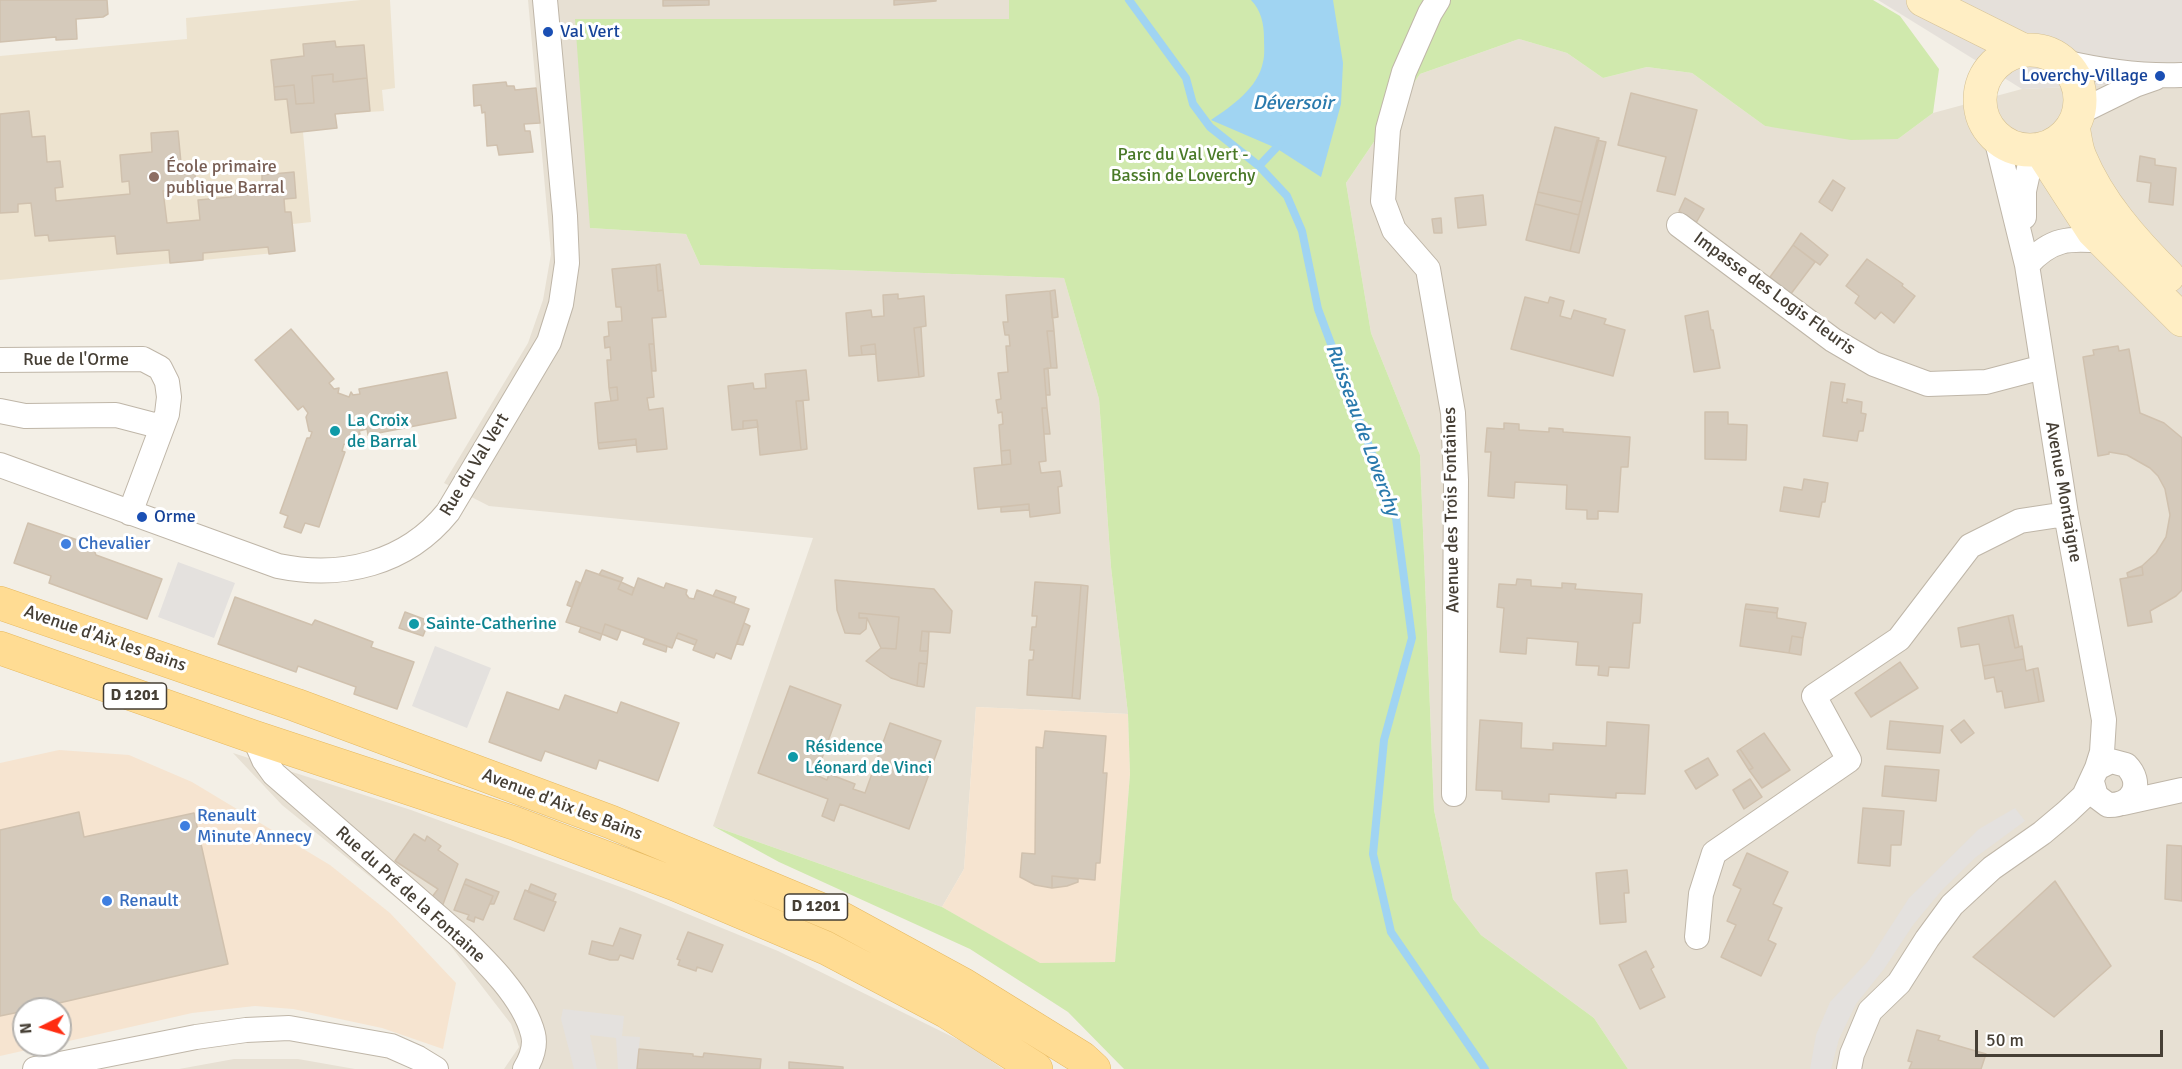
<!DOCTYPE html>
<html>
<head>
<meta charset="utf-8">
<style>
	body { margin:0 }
	#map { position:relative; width:2182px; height:1069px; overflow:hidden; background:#f3efe6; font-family:Signika,sans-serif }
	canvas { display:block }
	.north { position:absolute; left:12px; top:997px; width:60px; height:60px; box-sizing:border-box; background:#fff; border:2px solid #b5b2ae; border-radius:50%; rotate:265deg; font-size:16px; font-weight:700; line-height:24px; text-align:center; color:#463f35 }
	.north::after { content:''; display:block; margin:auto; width:21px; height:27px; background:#ff2c11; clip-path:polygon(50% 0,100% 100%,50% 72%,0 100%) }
	.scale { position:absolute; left:1975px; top:1030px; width:188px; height:27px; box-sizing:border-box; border:3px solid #463f35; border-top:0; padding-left:8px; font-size:18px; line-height:21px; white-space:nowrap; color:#463f35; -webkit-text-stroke:4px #fff; paint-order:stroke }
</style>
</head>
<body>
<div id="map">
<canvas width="2182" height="1069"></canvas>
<div class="north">N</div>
<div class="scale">50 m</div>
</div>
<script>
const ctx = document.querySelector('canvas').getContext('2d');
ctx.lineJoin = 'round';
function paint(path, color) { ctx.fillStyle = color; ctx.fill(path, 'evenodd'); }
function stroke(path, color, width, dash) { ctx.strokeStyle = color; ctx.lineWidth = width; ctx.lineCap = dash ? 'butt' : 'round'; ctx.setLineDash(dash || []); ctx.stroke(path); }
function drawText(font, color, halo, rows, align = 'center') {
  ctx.font = font + ' Signika,sans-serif'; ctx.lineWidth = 6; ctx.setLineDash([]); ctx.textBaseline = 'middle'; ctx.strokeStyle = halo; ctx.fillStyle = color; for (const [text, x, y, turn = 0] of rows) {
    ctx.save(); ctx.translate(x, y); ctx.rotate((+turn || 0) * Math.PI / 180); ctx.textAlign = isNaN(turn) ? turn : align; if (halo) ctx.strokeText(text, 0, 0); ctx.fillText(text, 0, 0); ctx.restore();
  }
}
const residential = new Path2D(`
	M528,0H1009V19L591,228L686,234L700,265L1064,278L1099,399L1111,567L1128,714L976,707L964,869L942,907L713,826L813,538L489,506L444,483L528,343L543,300L551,254Z
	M1519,39L1567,53L1603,78L1647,67L1692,73L1765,126L1898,139L1933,113L2022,89L2182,82V1069H1628L1594,1018L1481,935L1453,899L1434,810L1420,455L1371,333L1346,183L1420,74Z
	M233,753L411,810L634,892L778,951L967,1044L1003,1069H504L519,1047L511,1024L443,936L282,805Z
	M234,1059H298L355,1069H179Z`);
const commercial = new Path2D(`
	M976,707L1128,714L1130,774L1115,962L1040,964L942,907L964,869Z
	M59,750L129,755L192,782L330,865L390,913L456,983L443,1049L382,1028L293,1009L255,1006L192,1013L60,1043V1009H24V1045H49L0,1056V763Z`);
const industrial = new Path2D(`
	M1878,0H2182V82L2022,89Z`);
const education = new Path2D(`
	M361,0H390L395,88L382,90L384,111L336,114L337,128L303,132L311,222L293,224L295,251L0,280V56L187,39L186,18Z`);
const green = new Path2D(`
	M1009,0H1873L1900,16L1939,69L1933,113L1898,139L1851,140L1765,126L1692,73L1647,67L1603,78L1567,53L1519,39L1420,74L1346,183L1371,333L1420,455L1434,810L1453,899L1481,935L1594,1018L1628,1069H1124L1068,1012L970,949L779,862L713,826L942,907L1040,963L1115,962L1130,774L1128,714L1111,567L1099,399L1064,278L700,265L686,234L590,228L575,19H1009Z`);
const parking = new Path2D(`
	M178,562L235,583L214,638L158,617Z
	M435,646L491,668L467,728L412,706Z
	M2015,808L2025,821L1976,857L1942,890L1913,925L1884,969L1856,1004L1839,1039L1831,1069H1810L1816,1035L1830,1002L1869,960L1909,898L1979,829Z
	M563,1009L624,1016L622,1036L640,1037L637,1069H618L616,1038L590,1035L597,1069H574L561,1019Z`);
const water = new Path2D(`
	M1251,0H1333L1343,63L1341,104L1321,177L1276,148L1211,120C1232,106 1258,88 1263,62C1265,55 1264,46 1264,38C1264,24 1261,10 1251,0Z`);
const stream = new Path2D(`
	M1129,0L1186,78L1193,104L1210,127L1259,166L1287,196L1302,231L1318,309L1396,518L1412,638L1384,740L1373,854L1391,932L1485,1069
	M1259,166L1276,148L1281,140`);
const building = new Path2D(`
	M0,0H107L108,14L103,17L76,19L77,39L56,40V37L0,42Z
	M663,0H709V5L663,6Z
	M894,0H936V1L894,5Z
	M335,41L336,47L364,45L367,78L333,82V74L312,76L314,103L296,104L294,85L274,87L271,60L304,56L303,44Z
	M333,74V82L367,78L370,111L335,114L337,128L291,133L287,99L275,100L274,87L294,85L296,104L314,103L312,76Z
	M506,82L507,86H514L515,90L536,88L540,123L524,124L525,131H530L533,152L499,155L497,145L487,146L485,112L482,113L481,105L474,106L473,85Z
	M1631,93L1697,110L1675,195L1657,191L1666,157L1618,145Z
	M29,111L32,137L45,136L47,162L60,161L63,187L55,188L56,201L130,194L129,181L122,182L120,155L152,152L151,133L178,131L181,163L194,162L196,188L163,191L167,223L200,220L198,200L231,197V191L262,188V175L294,172L296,198L284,199L285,212H291L295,251L269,254L268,247L203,253V260L170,263L169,250L117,254L115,236L49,241L48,235L35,236L31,203L18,204V212L0,213V114Z
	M1555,127L1599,138L1582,202L1538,192Z
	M1597,140L1606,142L1579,253L1570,251Z
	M2140,156L2155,159V165L2176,168L2173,205L2149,202L2151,183L2137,181Z
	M1833,180L1845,188L1832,211L1819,202Z
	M1538,192L1582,202L1579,215L1535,204Z
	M1483,195L1486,225L1458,228L1455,198Z
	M1685,198L1704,209L1696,223L1679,211Z
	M1535,204L1579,215L1570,251L1526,240Z
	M1441,218L1442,233H1434L1432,219Z
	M1801,233L1828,255L1820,265L1793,245Z
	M1793,245L1815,262L1790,295L1770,277Z
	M1867,259L1903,284L1902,286L1915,296L1894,323L1881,312L1875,319L1855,303L1859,296L1846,286Z
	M660,264L663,290L658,291L656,265Z
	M656,265L658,291L663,290L666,317L652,318L654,344H649L654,397L647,398L649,410L663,408L667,449L637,452L636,439L598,443L595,403L618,400L617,387L609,388L607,360H611L610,347L605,348L604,337L609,336L608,322L622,321L621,307H616L612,269Z
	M1055,290L1058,317L1052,318L1050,291Z
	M1050,291L1054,331H1047L1051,368L1044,369L1047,408H1042L1046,461L1039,462L1041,473L1060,471L1062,486L1058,487L1060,513L1030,517L1029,504L978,509L974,468L1011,464L1010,450L1001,451L999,425L1003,424L1002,412L998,413L996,400L1001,399L998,373L1008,372L1006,346H1010L1009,335H1005L1003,322H1008L1006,295Z
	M898,294V299L924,296L926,326L914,328L919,377L878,381L875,344L861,346L862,355L849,356L846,313L871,310L872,317L884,316L883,295Z
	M1525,297L1548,303L1550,297L1564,301L1560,316L1571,319L1574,310L1606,319L1604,324L1625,330L1613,376L1511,349Z
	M1708,311L1711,330H1713L1720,368L1694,372L1685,316Z
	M921,327L924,376L919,377L914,328Z
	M291,329L334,379L329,383L334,389L339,388L338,393L349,397L351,392L353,395L360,394L359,389L447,372L456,418L368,435L367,429L359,431L360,434L348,445L344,444L342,451L345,452L319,527L305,523L301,533L284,527L288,516L280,513L307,438H310L312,432L309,431L306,417L308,413L303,406L298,410L255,360Z
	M1047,331H1054L1057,368H1051Z
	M649,344H654L656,371H652Z
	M875,344L876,354L862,355L861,346Z
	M2118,346L2119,351L2129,349L2140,413L2164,423L2182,438V590L2176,596L2150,611L2152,622L2128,626L2120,579L2143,575L2142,566L2156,553L2166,537L2170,515L2165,489L2158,476L2150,468L2127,455L2109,452V454L2098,456L2083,357L2094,355L2093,350Z
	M1048,368L1050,395H1046L1044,369Z
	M806,370L809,400L796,401L801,450L760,455L757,420L743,421V429L732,430L728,386L753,383L754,389L766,388L765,374Z
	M1831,382L1845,384L1842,402L1847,403V399L1862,402L1861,413L1866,414L1863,431H1859L1857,441L1823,436Z
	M617,387L618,400L611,401L609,388Z
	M796,401H803L807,449L801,450Z
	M1042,408H1047L1050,434H1044Z
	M1705,412H1728V424L1747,425L1746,460L1705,459Z
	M757,420L758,427L743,429V421Z
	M1504,423L1519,424V430L1549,432V428L1563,429V432L1630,437L1628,467H1621L1618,512L1598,511V519H1587V510L1566,509L1567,485L1515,482L1514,498L1488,496L1491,452H1485L1487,428L1504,429Z
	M636,439V445L599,449L598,443Z
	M1010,450L1011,464L1002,465L1001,451Z
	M1804,479L1828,483L1825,502H1822L1819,517L1780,511L1784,487L1802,490Z
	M1029,504V510L1001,512V507Z
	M28,523L92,545L96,555L162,579L147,619L49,583L51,576L14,563Z
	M2142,566L2143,575L2128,577L2127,573Z
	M586,570L621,582L618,589L632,595L638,578L664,588L666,583L687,590L686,594L689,598L694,599L697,590L749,609L731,659L716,653L714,658L693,650L697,640L678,633L672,648L605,624L602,634L566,622Z
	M602,570L623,578L621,582L599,575Z
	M1517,579L1531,580V586L1562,588V583L1576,584L1575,589L1642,594L1640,623H1633L1629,668L1609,667L1608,676L1598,675L1599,666L1576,665L1578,642L1527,638L1526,654L1500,652L1504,608L1497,607L1499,584L1516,585Z
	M835,580L934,589L952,611L950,633L922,631L920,651H928L927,664L919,663L917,686L891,678L866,661L881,648L896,649L899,617L859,613V618H867L866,629L860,634L845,633L837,610Z
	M576,581L580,583L572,607L567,605Z
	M621,582L634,588L632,595L618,589Z
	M1035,582L1081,585L1072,698L1027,695L1029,660H1033L1034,650H1030L1032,627H1036L1037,616H1032Z
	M1081,585L1088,586L1080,699L1072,698Z
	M716,590L736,597L734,603L713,596Z
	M235,597L312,625L315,620L373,642L371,647L414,662L397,709L354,694L356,687L298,666L296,672L218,644Z
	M1746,604L1778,608L1777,613L1745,609Z
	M1745,609L1777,613V618L1806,623L1803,638L1792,636L1789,653L1740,646Z
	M405,612L429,621L423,636L399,628Z
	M859,613L899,617L896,649L881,648L867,618H859Z
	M2013,615L2019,647L2015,648L2008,616Z
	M2008,616L2015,648L2022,646L2024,659L1983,666L1979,644L1961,647L1958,628Z
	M744,623L750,626L743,645L737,644Z
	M605,624L621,630L617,640L602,634Z
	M581,627L602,634L600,640L579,632Z
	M922,631L929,632L928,651H920Z
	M678,633L697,640L695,645L676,638Z
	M1792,636L1803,638L1801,655L1789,653Z
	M645,639L667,646L666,652L643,644Z
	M2024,659L2026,671L2033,669L2039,702L2005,708L2002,691L1997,692L1994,677L1985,679L1983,666Z
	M1900,662L1918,688L1871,717L1855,693Z
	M919,663L927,664L924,687L917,686Z
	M2038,668L2044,701L2039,702L2033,669Z
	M790,686L841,705L816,775L827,780L829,774L855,784L853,789L865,793L890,723L941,741L909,829L840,804L834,821L822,816L828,799L758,773Z
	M507,692L559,710L565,695L617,713L621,702L679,723L658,781L599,760L596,769L545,751L541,761L489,742Z
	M1480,720L1522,723L1521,748L1553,750V743L1606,746L1607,722L1649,725L1645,794L1616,793V798L1549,794V802L1502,799V791L1476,790Z
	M1964,720L1974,733L1961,743L1951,730Z
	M1890,721L1943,726L1940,753L1887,749Z
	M1045,731L1106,736L1103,773H1107L1100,863H1096L1095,880L1052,876V888L1035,885L1020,877L1022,853L1035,854L1036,747L1043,748Z
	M1764,733L1790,770L1762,788L1749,770L1753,768L1740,749Z
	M1740,749L1753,768L1749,770L1737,751Z
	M1708,758L1718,775L1696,789L1685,771Z
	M1885,766L1939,770L1936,801L1882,796Z
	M1750,779L1762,797L1744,809L1733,790Z
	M1863,808L1904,811L1901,845H1891L1890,866L1858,863Z
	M79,812L84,837L194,813L228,964L33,1009H24V1011L0,1016V830Z
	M414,834L425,841L427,836L441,846L438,850L458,864L442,907L432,897L438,889L395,861Z
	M2167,845L2182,846V901L2165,899Z
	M1747,853L1788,872L1773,904L1782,908L1768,940L1776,944L1761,976L1721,957L1736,925L1727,921L1741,889L1733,885Z
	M1627,870L1629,893H1624L1626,922L1600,924L1596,873Z
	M1052,876L1078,879V882L1067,886L1052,888Z
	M466,879L499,892L494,904H490L493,896L464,884Z
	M2055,881L2111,966L2054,1017L1973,957Z
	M464,884L493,896L483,920L475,917L474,922L467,919L469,915L454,910Z
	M531,884L556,894L553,901L528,892Z
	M525,890L556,902L544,931L514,919Z
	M620,928L641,935L633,959L620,955L618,960H610L589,954L592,941L613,946Z
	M688,932L723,945L712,972L697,967L696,971L678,965L680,960L677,959Z
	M1646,951L1654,967L1651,969L1665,997L1640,1009L1619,965Z
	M1917,1030L1940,1036L1938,1040L1986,1054L1981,1069H1909L1912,1062L1908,1061Z
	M639,1049L693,1054V1056L703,1057L704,1053L761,1059L760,1069H637Z
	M789,1062L843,1067V1069H789Z`);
const street = new Path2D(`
	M1438,0L1430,13L1404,72L1388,129L1383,201L1394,230L1428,269L1453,413L1456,480L1454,794
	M2063,62C2102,71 2141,77 2182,75
	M2078,113L2135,85L2155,78
	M1996,138L2027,265L2066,514L2104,720L2102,752L2097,768
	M2024,217V191L2033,150
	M1679,225L1833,340L1874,364L1928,384L1986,382L2043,367
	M2027,265C2051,238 2069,238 2103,241
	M0,360L143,359L160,368L167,382L169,397L167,414L130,513
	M0,411L25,416L116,415L162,427
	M0,465L278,566C342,579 406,564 448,512L549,342L561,304L567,263L565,216L545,0
	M254,737L264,760L274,774L461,937C486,961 524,998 533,1034C536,1046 531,1059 525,1069
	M2123,803L2182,790
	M1697,937L1701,894L1714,853L1849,760L1814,696L1899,639L1970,546L2020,521L2066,514
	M35,1069L196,1037L246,1030L289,1028L391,1046L418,1058L436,1069
	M1849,1069L1852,1054L1870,1011L1899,983L1927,939L1952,905L1992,868L2042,833L2067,812L2084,796L2097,768L2111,761L2126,765C2144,783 2134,806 2108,805L2096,796L2092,782`);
const secondary = new Path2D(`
	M1923,0L2023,50
	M1980 100a50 50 0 1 1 100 0a50 50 0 1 1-100 0Z
	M2073,126C2075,136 2076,148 2080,157C2099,203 2134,242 2168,276
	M2040,149L2093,231L2182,320`);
const primary = new Path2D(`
	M0,603L296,705L611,822L839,917L964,985L1082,1058L1094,1069
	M0,648L254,737L514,823L675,884L826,948L947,1012L1036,1069`);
const markers = [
	[548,32,6,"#1a4fb4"],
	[2160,76,6,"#1a4fb4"],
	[154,177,6,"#8d6e63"],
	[335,431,6,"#0f9aa8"],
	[142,517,6,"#1a4fb4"],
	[66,544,6,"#3f7fe0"],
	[414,624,6,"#0f9aa8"],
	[793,757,6,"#0f9aa8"],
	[185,826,6,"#3f7fe0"],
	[107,901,6,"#3f7fe0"]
];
const shields = [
	[135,696,63],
	[816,907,63]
];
const shieldNames = [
	["D 1201",135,696],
	["D 1201",816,907]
];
const transitNames = [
	["Val Vert",560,32],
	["Loverchy-Village",2148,76,"right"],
	["Orme",154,517]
];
const parkNames = [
	["Parc du Val Vert -",1183,155],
	["Bassin de Loverchy",1183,176]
];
const educationNames = [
	["École primaire",166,167],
	["publique Barral",166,188]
];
const streetNames = [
	["Impasse des Logis Fleuris",1774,294,36],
	["Rue de l'Orme",76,360],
	["Rue du Val Vert",475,465,-59],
	["Avenue Montaigne",2063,492,80],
	["Avenue des Trois Fontaines",1452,510,-91],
	["Avenue d'Aix les Bains",105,639,19],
	["Avenue d'Aix les Bains",562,805,21],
	["Rue du Pré de la Fontaine",410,895,42]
];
const cultureNames = [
	["La Croix",347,421],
	["de Barral",347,442],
	["Sainte-Catherine",426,624],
	["Résidence",805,747],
	["Léonard de Vinci",805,768]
];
const shopNames = [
	["Chevalier",78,544],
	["Renault",197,816],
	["Minute Annecy",197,837],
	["Renault",119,901]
];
const waterNames = [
	["Déversoir",1293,104],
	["Ruisseau de Loverchy",1362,430,70]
];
paint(residential, '#e7e0d3');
paint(commercial, '#f6e4d0');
paint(industrial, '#e5e0da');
paint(education, '#ede3cf');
paint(green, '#d0e9ad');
paint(parking, '#e4e1de');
paint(water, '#a0d4f2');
stroke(stream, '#a0d4f2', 8);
paint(building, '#d5cabb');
stroke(building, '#d0c1ae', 1.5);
stroke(street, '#bfb6a8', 26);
stroke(secondary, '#d5c194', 34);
stroke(primary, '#e6b960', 34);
stroke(street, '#fff', 24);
stroke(secondary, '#ffeec4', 33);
stroke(primary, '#ffdc93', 33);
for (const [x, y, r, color] of markers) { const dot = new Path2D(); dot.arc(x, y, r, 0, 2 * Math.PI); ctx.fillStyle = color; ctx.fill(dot); stroke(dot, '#fff', 2); }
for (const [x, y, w] of shields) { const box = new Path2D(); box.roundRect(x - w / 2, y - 13, w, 26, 4.5); ctx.fillStyle = '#fff'; ctx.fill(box); stroke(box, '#463f35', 1.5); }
drawText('bold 16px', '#463f35', null, shieldNames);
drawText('18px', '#164399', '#fff', transitNames, 'left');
drawText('18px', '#497927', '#fff', parkNames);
drawText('18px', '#785e54', '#fff', educationNames, 'left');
drawText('18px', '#463f35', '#fff', streetNames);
drawText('18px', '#0d838f', '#fff', cultureNames, 'left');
drawText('18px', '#366cbe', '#fff', shopNames, 'left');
drawText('italic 20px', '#2a7aad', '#fff', waterNames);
</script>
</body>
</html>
